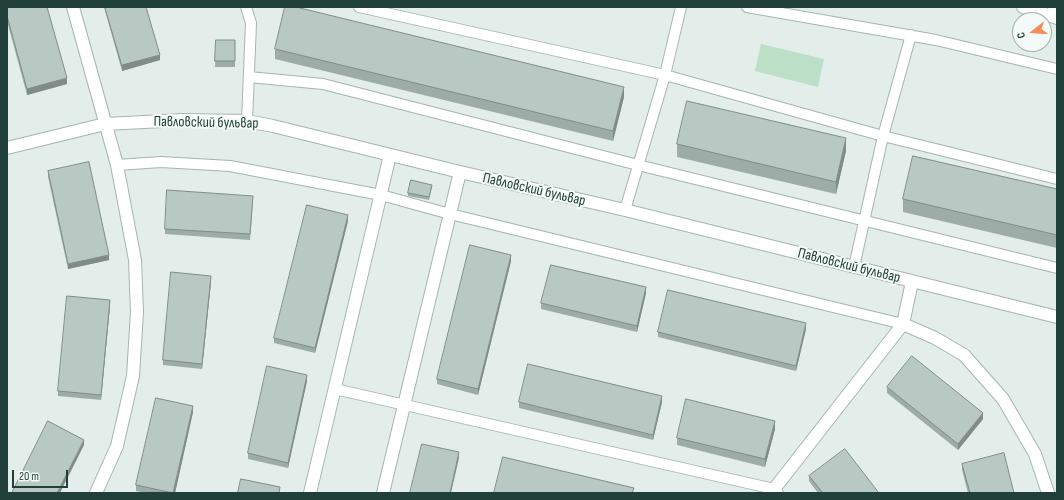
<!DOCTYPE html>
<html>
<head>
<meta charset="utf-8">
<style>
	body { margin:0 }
	#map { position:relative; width:1064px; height:500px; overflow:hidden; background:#e3ede9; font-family:"Sofia Sans Condensed",sans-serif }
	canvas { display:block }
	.frame { position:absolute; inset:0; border:8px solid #22403a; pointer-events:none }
	.north { position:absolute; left:1012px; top:12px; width:40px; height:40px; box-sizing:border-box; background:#f4faf7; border:1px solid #a0b0ab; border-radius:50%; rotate:253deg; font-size:11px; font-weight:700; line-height:16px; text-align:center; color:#22403a }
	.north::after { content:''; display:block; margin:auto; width:14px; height:18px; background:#f88a57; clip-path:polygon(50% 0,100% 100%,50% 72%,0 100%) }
	.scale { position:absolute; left:12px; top:470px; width:56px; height:18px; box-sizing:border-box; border:2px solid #22403a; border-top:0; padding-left:5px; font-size:12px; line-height:14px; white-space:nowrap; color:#22403a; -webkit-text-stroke:3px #f4faf7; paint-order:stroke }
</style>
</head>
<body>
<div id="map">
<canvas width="1064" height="500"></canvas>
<div class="frame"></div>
<div class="north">С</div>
<div class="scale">20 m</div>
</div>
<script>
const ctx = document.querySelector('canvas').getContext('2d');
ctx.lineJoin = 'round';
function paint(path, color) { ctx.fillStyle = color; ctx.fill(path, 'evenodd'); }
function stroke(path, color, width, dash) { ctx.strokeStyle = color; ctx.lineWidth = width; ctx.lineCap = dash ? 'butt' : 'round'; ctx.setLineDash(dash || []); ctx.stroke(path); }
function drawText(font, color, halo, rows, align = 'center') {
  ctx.font = font + ' "Sofia Sans Condensed",sans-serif'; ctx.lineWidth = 4; ctx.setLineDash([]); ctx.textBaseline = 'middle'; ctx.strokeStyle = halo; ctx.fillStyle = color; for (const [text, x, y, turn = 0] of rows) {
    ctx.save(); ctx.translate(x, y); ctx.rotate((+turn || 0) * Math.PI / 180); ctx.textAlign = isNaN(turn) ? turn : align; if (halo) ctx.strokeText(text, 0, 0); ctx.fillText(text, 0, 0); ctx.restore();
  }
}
const green = new Path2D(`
	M761,44L824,59L818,87L755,71Z`);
const lane = new Path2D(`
	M246,7L251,23L247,121
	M359,7L665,75L883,136L1057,179
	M747,7L936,40L1057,69
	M1051,17L1054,7
	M249,77L323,84L638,165L1057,268
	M117,165L161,162L230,166L381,195L450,214L903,324
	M625,210L665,75L681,7
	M854,267L883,136L911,35
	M335,389L774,489L778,493`);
const street = new Path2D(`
	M73,7L117,165L135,260L137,312L133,376L117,446L96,493
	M1023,7L1057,18
	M7,148L105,124L183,120L247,121L273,126L460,172L625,210L1057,317
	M903,324L935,338L964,355L1003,399L1035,454L1048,493
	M310,493L390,155
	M383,493L460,172
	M771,493L903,324L912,282`);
const wall = new Path2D(`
	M7,7L67,84L27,95L7,21Z
	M104,7H146L160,60L122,71Z
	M216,40H235V67H215Z
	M275,49L624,97L613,141L275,59Z
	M677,144L846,151L836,194L677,157Z
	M48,171L109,260L68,269L48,177Z
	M432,187L429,200L408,196V193Z
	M1057,189V248L903,212V199Z
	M253,201L250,240L165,234V229Z
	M348,221L315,353L274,343V338Z
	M511,261L478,395L437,384V379Z
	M211,282L202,369L163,365V360Z
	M646,293L637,332L541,309V303Z
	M110,306L101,400L58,396V391Z
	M806,329L796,371L658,337V332Z
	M307,381L288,468L248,459V453Z
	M887,387L983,419L958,450L887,393Z
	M519,402H662L653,440L519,408Z
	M193,412L175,493H147L136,491V485Z
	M775,429L765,467L677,445V438Z
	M962,464L1014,493H968L962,470Z
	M809,476L879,493H818L809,481Z`);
const shadedWall = new Path2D(`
	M160,55V60L122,71V65Z
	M67,78V84L27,95V89Z
	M624,87V97L613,141V131Z
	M846,138V151L836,194V182Z
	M348,215V221L315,353V348Z
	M109,255V260L68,269V264Z
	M511,255V261L478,395V389Z
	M211,276V282L202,369V364Z
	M7,278H8V283H7Z
	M646,287V293L637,332V326Z
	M110,300V306L101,400V395Z
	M806,323V329L796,371V366Z
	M307,375V381L288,468V463Z
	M662,396V402L653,440V435Z
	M193,406V412L175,493H173Z
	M983,413V419L958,450V444Z
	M775,421V429L765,467V459Z
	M84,440V445L60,493H57Z
	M459,452V458L451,493H450Z`);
const building = new Path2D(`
	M7,7H47L67,78L27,89L7,16Z
	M105,7H146L160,55L122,65Z
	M285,7H296L624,87L613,131L275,49Z
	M216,40H235V61H215Z
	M687,101L846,138L836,182L677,144Z
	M913,156L1057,189V235L903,199Z
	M89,162L109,255L68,264L48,171Z
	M411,180L432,185L429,197L408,193Z
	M167,190L253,196L250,234L165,229Z
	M307,205L348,215L315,348L274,338Z
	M470,245L511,255L478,389L437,379Z
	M551,265L646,287L637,326L541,303Z
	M171,272L211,276L202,364L163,360Z
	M668,290L806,323L796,366L658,332Z
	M67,296L110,300L101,395L58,391Z
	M912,356L983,413L958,444L887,387Z
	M528,364L662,396L653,435L519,402Z
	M267,366L307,375L288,463L248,453Z
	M156,398L193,406L173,493L136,485Z
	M686,399L775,421L765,459L677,438Z
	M48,421L84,440L57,493H12Z
	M422,444L459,452L450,493H410Z
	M845,449L879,493H823L809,476Z
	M1004,453L1014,493H970L962,464Z
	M503,457L634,488L632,493H494Z
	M241,479L280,487L279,493H238Z`);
const streetNames = [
	["Павловский бульвар",206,123,1],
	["Павловский бульвар",534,190,13],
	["Павловский бульвар",849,266,14]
];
paint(green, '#bbdfc7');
stroke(lane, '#a5b6b1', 12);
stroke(street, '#a5b6b1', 14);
stroke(lane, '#fff', 10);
stroke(street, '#fff', 12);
paint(wall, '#9eaca8');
paint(shadedWall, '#818c88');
paint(building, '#b8c8c3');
stroke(building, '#818c88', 1);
drawText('15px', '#22403a', '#f4faf7', streetNames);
</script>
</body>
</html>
